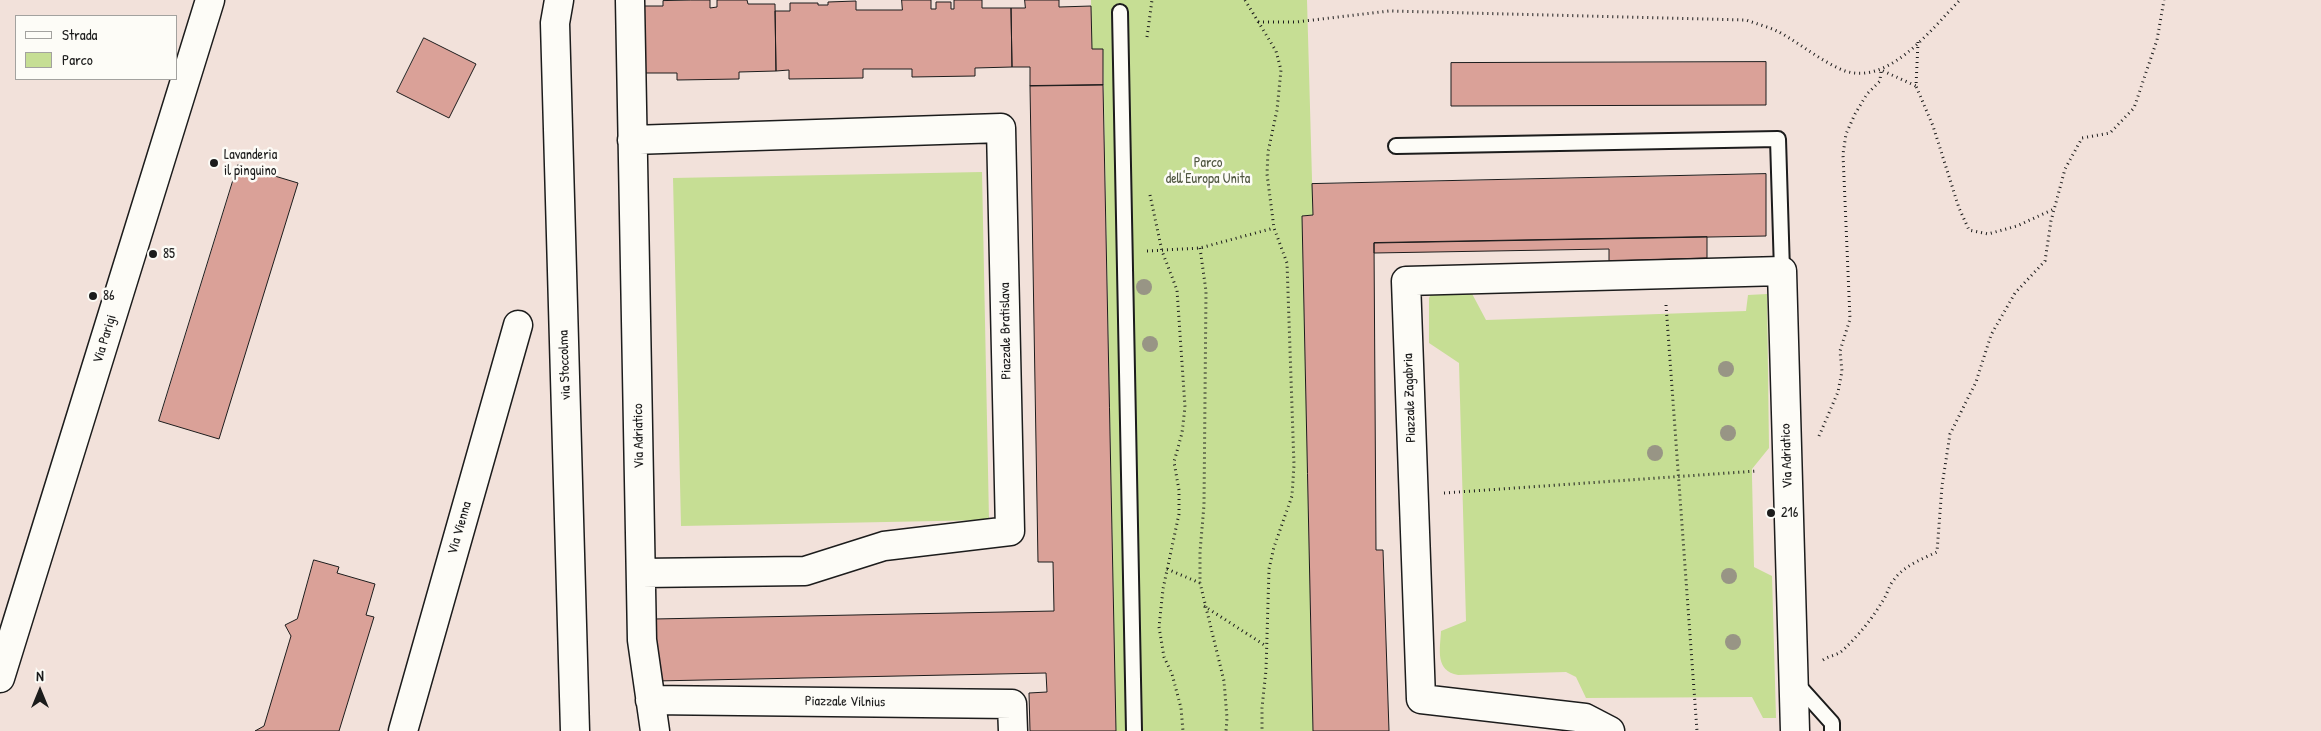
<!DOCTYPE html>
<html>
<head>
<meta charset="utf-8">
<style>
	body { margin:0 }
	#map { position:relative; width:2321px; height:731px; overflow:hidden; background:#f2e1da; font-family:"Patrick Hand",sans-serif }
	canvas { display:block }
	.legend { position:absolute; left:15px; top:15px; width:162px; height:65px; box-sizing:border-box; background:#fdfcf7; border:1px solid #a3a29f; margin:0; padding:6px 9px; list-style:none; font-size:15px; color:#1c1c1c }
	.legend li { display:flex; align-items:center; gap:10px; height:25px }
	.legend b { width:25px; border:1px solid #a3a29f }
	.north { position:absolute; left:15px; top:666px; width:50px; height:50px; -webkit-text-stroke:4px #fdfcf7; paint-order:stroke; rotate:0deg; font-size:14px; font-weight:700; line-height:20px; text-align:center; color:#1c1c1c }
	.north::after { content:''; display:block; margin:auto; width:18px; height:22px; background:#1c1c1c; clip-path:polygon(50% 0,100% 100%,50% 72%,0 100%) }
</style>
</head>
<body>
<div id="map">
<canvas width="2321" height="731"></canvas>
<ul class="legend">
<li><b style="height:6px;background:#fdfcf7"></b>Strada</li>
<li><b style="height:14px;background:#c6de94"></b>Parco</li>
</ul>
<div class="north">N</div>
</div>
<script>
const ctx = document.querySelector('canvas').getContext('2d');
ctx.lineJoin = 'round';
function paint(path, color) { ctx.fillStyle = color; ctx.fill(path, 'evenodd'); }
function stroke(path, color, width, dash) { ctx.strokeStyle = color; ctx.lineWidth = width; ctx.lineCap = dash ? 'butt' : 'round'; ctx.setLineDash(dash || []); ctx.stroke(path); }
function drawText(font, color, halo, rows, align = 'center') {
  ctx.font = font + ' "Patrick Hand",sans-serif'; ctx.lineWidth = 5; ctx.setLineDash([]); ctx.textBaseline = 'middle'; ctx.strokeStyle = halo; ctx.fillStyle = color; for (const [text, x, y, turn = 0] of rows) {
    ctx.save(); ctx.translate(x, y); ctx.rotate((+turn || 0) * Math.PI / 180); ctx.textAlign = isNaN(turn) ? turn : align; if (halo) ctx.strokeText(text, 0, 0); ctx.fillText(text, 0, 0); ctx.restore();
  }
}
const green = new Path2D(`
	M1091,0H1307L1313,215L1302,216L1313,731H1116L1103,49H1092Z
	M982,172L989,520L681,526L673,178Z
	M1469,288L1486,320L1746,311L1748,295L1767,294L1769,448L1752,469V477L1754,567L1772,576L1776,718H1763L1752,697L1586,698L1576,677L1566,672L1458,675C1435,671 1440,650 1441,631L1466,621L1459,363L1429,343V298L1431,294Z`);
const building = new Path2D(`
	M691,0H710V8L717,7V0H747L748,4H775L776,71L739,72V79L677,80V73H636L634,6H663V1Z
	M902,0H931V9H936V2H951V9H954V0H982V8H1011L1012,67L975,68V76L912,77V69H863V78L789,79V70L776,71L775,11H790V3H818V5H828V2L856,1V10H902Z
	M1025,0H1059V7L1091,6L1092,49H1103V85L1030,86V67H1012L1011,8H1025Z
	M424,38L476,64L449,118L397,92Z
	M1766,62V105L1451,106V63Z
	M1103,85L1116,731H1030L1029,693L1047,692L1046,673L655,681L654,619L1054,611L1053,562H1038L1030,86Z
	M238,165L298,183L219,439L159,421Z
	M1766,174V236L1374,243L1376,550H1383L1389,731H1313L1302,216L1313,215L1312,184Z
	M1707,237V258L1609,261V249L1374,253V243Z
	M314,560L339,567L337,573L375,584L366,615L374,617L339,731H255L264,726L291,636L285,625L297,619Z`);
const path = new Path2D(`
	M1245,0L1276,51L1281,70L1277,110L1268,152L1267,174L1274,228L1287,263L1294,465L1292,496L1274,547L1269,569L1266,670L1262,708V731
	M1258,22H1296L1389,11L1746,20C1757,24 1769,27 1779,32C1799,43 1817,58 1838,68C1885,92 1931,29 1960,0
	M1147,37L1152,0
	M1918,42L1916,86L1933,126L1959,208L1969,230L1988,234L2017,226L2054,209
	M1150,195L1162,251L1177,290L1185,407L1182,433L1174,462L1179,490V514L1163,589L1159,627L1164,657L1172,674L1181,708L1183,731
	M1200,248L1206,291L1204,505L1200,552V583L1224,681L1227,718L1226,731
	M1147,251L1200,248L1274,228
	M1666,305L1697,731
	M1819,436L1838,392L1842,371L1840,351L1850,319L1843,154L1846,134L1855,114L1867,94L1880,81L1881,70L1916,86
	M1444,493L1757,471
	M1167,569L1200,583
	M1204,606L1266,646
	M1823,660C1830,655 1837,656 1843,650C1858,636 1872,619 1882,602C1887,596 1888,587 1893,581C1903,566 1922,559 1937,552L1942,486L1950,434L1976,382L1991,335L2015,293L2045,261L2051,221L2065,169L2082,138L2110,133L2134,108L2157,40L2164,0`);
const service = new Path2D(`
	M1120,12L1134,731
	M1396,146L1778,139L1782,271
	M1796,683L1832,723V731`);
const minor = new Path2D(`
	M559,0L555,23L575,731
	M630,0L642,640L655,731
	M632,140L1001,128L1010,531L884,546L805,571L642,573
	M0,678L210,0
	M650,700L1012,704L1013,731
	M403,731L518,325
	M1610,731L1585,718L1421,699L1406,281L1782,271L1795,731`);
const trees = [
	[1144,287],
	[1150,344],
	[1726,369],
	[1728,433],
	[1655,453],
	[1729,576],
	[1733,642]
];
const markers = [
	[214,163,5,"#1c1c1c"],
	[153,254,5,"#1c1c1c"],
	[93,296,5,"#1c1c1c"],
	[1771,513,5,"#1c1c1c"]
];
const poiNames = [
	["Lavanderia",224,155],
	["il pinguino",224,171],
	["85",163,254],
	["86",103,296],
	["216",1781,513]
];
const parkNames = [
	["Parco",1208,163],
	["dell'Europa Unita",1208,179]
];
const streetNames = [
	["Piazzale Bratislava",1006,331,-91],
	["Via Parigi",105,339,-73],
	["via Stoccolma",565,365,-92],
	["Piazzale Zagabria",1410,398,-92],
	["Via Adriatico",639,436,-91],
	["Via Adriatico",1787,456,-92],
	["Via Vienna",460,528,-74],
	["Piazzale Vilnius",845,702,1]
];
paint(green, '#c6de94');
paint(building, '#daa198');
stroke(building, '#1c1c1c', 1);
stroke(service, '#1c1c1c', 18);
stroke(minor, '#1c1c1c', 31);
stroke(path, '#1c1c1c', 3, [1, 4]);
stroke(service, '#fdfcf7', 14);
stroke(minor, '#fdfcf7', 28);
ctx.fillStyle = '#989585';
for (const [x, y] of trees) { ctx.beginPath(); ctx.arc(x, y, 8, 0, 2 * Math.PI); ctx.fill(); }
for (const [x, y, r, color] of markers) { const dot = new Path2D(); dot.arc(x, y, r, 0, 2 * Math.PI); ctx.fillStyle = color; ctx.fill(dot); stroke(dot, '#fdfcf7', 2); }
drawText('14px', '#1c1c1c', '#fdfcf7', poiNames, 'left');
drawText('14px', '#4f5640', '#fdfcf7', parkNames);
drawText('14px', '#1c1c1c', '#fdfcf7', streetNames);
</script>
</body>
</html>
